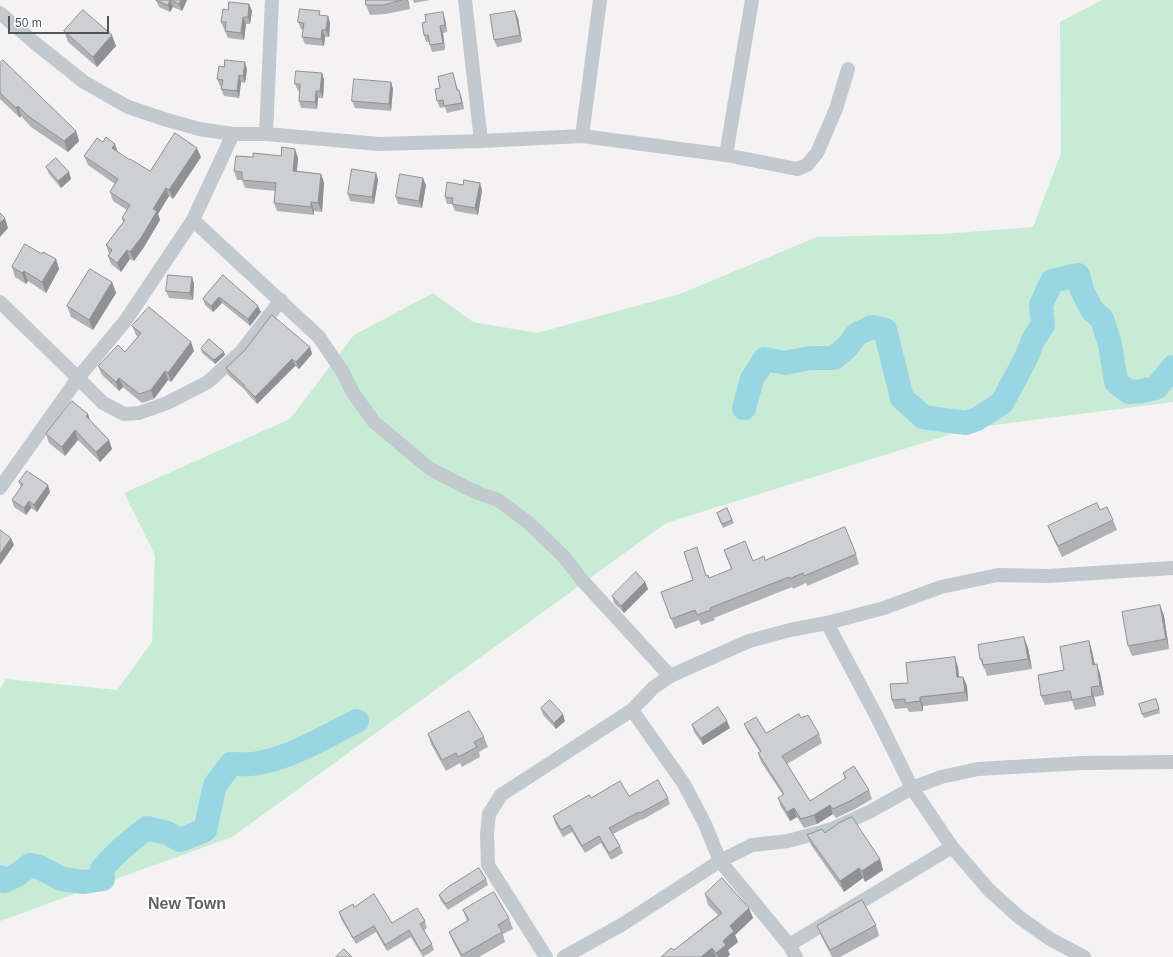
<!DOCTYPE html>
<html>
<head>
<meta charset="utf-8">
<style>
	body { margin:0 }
	#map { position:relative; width:1173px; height:957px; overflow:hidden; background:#f4f2f2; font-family:Helvetica,sans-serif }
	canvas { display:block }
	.scale { position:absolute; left:8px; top:16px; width:101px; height:18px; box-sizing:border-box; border:2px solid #4c565d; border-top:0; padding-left:5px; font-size:12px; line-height:14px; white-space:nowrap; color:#4c565d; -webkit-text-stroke:3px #fff; paint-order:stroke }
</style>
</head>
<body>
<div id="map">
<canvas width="1173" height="957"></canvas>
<div class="scale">50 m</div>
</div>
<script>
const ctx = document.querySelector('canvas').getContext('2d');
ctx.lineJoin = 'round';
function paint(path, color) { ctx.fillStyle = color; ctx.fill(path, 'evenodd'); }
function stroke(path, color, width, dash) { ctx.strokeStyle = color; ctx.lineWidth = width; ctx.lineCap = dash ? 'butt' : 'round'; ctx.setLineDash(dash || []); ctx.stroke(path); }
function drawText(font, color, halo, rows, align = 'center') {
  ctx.font = font + ' Helvetica,sans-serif'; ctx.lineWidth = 4; ctx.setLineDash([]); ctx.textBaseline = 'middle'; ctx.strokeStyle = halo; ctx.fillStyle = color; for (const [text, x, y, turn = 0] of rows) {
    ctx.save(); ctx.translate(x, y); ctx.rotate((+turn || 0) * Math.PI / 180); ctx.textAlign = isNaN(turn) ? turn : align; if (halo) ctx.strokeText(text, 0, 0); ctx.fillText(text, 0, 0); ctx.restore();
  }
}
const green = new Path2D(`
	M1102,0H1173V402L971,428L666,523L232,837L0,921V689L6,679L117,690L152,642L155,555L124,493L290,419L354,335L433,293L473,322L537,333L680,294L817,237L944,234L1033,227L1061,153L1060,22Z`);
const river = new Path2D(`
	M744,408L752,379L765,359L785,363L810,358H834L847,347L857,334L872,327L885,330L902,398L923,417L966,423L977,419L1002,403L1026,358L1033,340L1043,325L1041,305L1052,281L1078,275L1082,290L1092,310L1102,319L1110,344L1116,382L1129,392L1141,391L1156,388L1173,367
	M0,877L4,881L17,875L30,865L39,867L62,879L84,882L103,879L102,869C115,853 131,840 147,828L167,833L180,840L205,830L215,785L231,764C240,764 250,765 259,763C293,757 326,736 357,721`);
const minor = new Path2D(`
	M465,0L481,141
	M0,13L35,43L84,82L128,107L164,119L199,129L233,134H266L380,144L481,141L582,136L726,155L797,169L807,165L817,153L836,109L848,69
	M233,134L193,220L126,320L78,378L103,403L124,414L139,413L167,403L208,382L241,352L281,300
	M266,134L272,0
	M582,136L600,0
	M726,155L752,0
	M193,220L319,337L342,371L353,393L374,422L429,468L467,488L481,494L498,500L529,523L565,558L582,580L670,676
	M0,302L78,378L0,488
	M827,623L877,717L912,788L952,847L989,890L1019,917L1050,939L1084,957
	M632,710L684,784L705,824L720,861L789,945L796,957
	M789,945L952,847
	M546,957L488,865L487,834L489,814L501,795L632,710L653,688L670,676L749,641L790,630L827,623L884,608L941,587L998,575L1048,576L1173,568
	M564,957L623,924L720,861L752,845L788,841L832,829L871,811L912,788L941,777L978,769L1083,763L1173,762`);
const wall = new Path2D(`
	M156,0H187L182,11L173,7L170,12L159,7Z
	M366,0H408L410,9L386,14L370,15L366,5Z
	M413,0H430L414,3Z
	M249,4L252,11L250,24H246L244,40L228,38L225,31V29H224L221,22L228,10Z
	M515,11L518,18L522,42L497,47L494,40Z
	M322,16H328L330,23L329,37H325L324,46L305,44L302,37L303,30L301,29L298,22Z
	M445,19L447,32L443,33L445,50L432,52L429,42H426L424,35Z
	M64,31L116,46L97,67L68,42Z
	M0,63L76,131L79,141L68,152L31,127L21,116L20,118L0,99Z
	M247,69L245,83L241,82L239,98L224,96L221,89L222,86H220L217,79Z
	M322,73L324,80L323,98H318L317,109L301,108L299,101V91H298L295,84Z
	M453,73L455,80L458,90L461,96L464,109L447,113L445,107L440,108L437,101L440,88Z
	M391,82L393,89L391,111L355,108L352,101Z
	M118,152L130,160L150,171L201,157L173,199L169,196L158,214L160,220L144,247L134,261L130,259L121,272L111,264L108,256L109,254L106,245L123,222L122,218L127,210L113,201L110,192L115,184L88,165L84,156Z
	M253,157L298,158L297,171L321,174L324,183L322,212L314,211V215L277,211L274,203L275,191L245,188L242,180H237L234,171Z
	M46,167L69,172L71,179L61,188L49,174Z
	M376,173L378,180L374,204L350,201L348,194Z
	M426,185L422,208L398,204L396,197Z
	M482,190L478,215L455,211L452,204H447L445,197Z
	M42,254L56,259L59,269L46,293L28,281L26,284L15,277L12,267Z
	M223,275L261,312L250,326L222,303L213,312L205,305L203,299Z
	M192,277L194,284L193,300L169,298L166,291Z
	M112,282L116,293L93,330L71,317L67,306Z
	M132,326L191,342L194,351L171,382L168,380L154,399L142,403L123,387L119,391L102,375L98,366L125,352L138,337L136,335Z
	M310,347L312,354L299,369L295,366L257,404L247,393L246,391L228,375L226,368Z
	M201,349L225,355L215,364L202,353Z
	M90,421L109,440L112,449L100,462L78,440L65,456L49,443L46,434Z
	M19,482L50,492L37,512L31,508L26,515L14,507L12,500L21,487Z
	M727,508L734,523L723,528L718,517Z
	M1100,510L1113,520L1117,530L1062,557L1052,536L1048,526Z
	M724,550L753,561L856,554L859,564L807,586L806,583L793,589L792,587L714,618L715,620L701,625L699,620L675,629L661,592L693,580L700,557L706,575L709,578L731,569Z
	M645,582L648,589L624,613L614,603L612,596Z
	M1160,605L1164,616L1169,649L1132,656L1128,646Z
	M1089,641L1092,651L1095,665L1100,674L1104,695L1094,697L1096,706L1075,710L1072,701L1045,705L1041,696L1064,670Z
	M1028,648L1032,669L987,676L985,669H984L980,659Z
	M958,667L959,677H963L967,686L968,701L923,706V711L909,712L907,708L895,709L892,700L908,683Z
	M1158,703L1160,713L1144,718L1142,714Z
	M541,708L565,721L556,729L543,715Z
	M801,718L819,734L822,743L787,764L810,801L845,779L843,773L869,790L872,799L855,809L836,818L833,814L817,824L804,828L797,817L790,821L781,807L778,798L783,795L761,762L758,753L760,752L748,733L744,724L766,733Z
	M692,725L730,728L703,745L694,732Z
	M428,734L484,737L488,747L479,752L480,757L462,767L460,763L446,771L431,744Z
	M629,796L668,798L670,804L642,820V819L613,834L620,846L623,853L611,860L601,843L585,853L572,832L563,837L555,823L553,816Z
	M825,833L880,859L883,870L865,882L863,878L844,892L811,845L807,835Z
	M486,879L488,885L448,910L441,901L439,895Z
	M705,894L749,908L753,918L735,935L738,942L728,950L730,955L727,957H661L674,950L718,915L708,905Z
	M354,907L392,923L425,921L427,928L424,930L432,944L434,950L423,957L411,937L387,951L376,932L356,944L341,919L339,912Z
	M463,910L509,918L513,929L503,934L505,942L479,957H461L453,942L449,932L467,921Z
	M876,925L879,936L840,957H832L821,936L817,926Z`);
const shadedWall = new Path2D(`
	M170,0L173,7L170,12L168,5Z
	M181,0H187L182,11L179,4Z
	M407,0H408L410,9Z
	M249,4L252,11L250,24L248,17Z
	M515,11L518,18L522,42L520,35Z
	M443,12L445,19L447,32L445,25Z
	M328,16L330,23L329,37L326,30Z
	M243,17L246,24L244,40L241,33Z
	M440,26L443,33L445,50L443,43Z
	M322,30L325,37L324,46L321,39Z
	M112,35L116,46L97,67L93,57Z
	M245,62L247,69L245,83L243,76Z
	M322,73L324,80L323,98L320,91Z
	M239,75L241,82L239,98L237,91Z
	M391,82L393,89L391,111L389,104Z
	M459,90L461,96L464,109L462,103Z
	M316,91L318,98L317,109L315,102Z
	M18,106L21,116L20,118L16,108Z
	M76,131L79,141L68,152L64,141Z
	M115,144L118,153L112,148Z
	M197,148L201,157L173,199L169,190Z
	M295,149L298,158L296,179L293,171Z
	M69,172L71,179L61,188L58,181Z
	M376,173L378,180L374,204L372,197Z
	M321,174L324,183L322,212L318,203Z
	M423,178L426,185L422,208L419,201Z
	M480,183L482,190L478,215L475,208Z
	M166,188L169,196L158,214L160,220L144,247L134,261L130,252L153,209Z
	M311,202L314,211V215L311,207Z
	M5,218L8,228L0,237V223Z
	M127,250L130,259L121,272L117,263Z
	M56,259L59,269L46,293L42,282Z
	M24,271L28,281L26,284L22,273Z
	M192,277L194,284L193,300L190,293Z
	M112,282L116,293L93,330L89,320Z
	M219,297L222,303L213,312L211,306Z
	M258,306L261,312L250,326L248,319Z
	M191,342L194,351L171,382L168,373Z
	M310,347L312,354L299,369L296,362Z
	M224,352L225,355L215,364L214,360Z
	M292,359L295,366L257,404L255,397Z
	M165,371L168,380L154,399L151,390Z
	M119,378L123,387L119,391L116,382Z
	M88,414L91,423L86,416Z
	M75,430L78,440L65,456L62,447Z
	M109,440L112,449L100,462L96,452Z
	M48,485L50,492L37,512L34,505Z
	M29,501L31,508L26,515L24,508Z
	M11,538L14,545L0,565V554Z
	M645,582L648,589L624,613L621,606Z
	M1160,605L1164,616L1169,649L1166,639Z
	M1024,637L1028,648L1032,669L1028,659Z
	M1089,641L1092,651L1097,675L1093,665Z
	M955,657L958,667L960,687L957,677Z
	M1097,664L1100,674L1104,695L1100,686Z
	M963,677L967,686L968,701L965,692Z
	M1091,687L1094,697L1096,706L1092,696Z
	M920,697L923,706V711L920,701Z
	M563,714L565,721L556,729L554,723Z
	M727,721L730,728L703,745L701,738Z
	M830,805L833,814L817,824L814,815Z
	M794,808L797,817L790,821L787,812Z
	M880,859L883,870L865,882L862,871Z
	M859,868L863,878L844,892L840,881Z
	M749,908L753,918L735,935L738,942L728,950L730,955L727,957H718L716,953L730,926Z
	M712,948L716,957H701Z`);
const building = new Path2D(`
	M156,0H181L179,4L170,0L168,5Z
	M366,0H402L383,5H366Z
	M229,2L249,4L248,17H243L241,33L225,31L226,22H221L223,9L228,10Z
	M300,9L320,11L319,15L328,16L326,30H322L321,39L302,37L304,23L298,22Z
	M83,10L112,35L93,57L64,31Z
	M515,11L520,35L494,40L490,15Z
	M443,12L445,25L440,26L443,43L430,45L428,35H424L422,23L426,22L425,15Z
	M3,60L76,131L64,141L28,116L18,106L16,108L0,93V63Z
	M225,60L245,62L243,76L239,75L237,91L221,89L223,80L217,79L219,66L224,67Z
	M296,71L322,73L320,91H316L315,102L299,101L300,84H295Z
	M453,73L457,90H459L462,103L444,106L443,100L437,101L435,89L440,88L438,77Z
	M354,79L391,82L389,104L352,101Z
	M175,133L197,148L169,190L166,188L153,209L157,211L141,238L130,252L127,250L117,263L108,256L112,250L106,245L125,220L122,218L130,205L110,192L118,179L84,156L97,138L103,142L106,137L115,144L112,148L130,160V159L150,171Z
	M282,147L295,149L293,171L321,174L318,203L311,202V207L274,203L276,183L242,180V172L234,171L236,156L253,157V153L281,156Z
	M56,158L69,172L58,181L46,167Z
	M352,169L376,173L372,197L348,194Z
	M400,174L423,178L419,201L396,197Z
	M464,180L480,183L475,208L452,204L453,198L445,197L447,182L463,185Z
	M0,213L5,218L0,223Z
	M25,244L42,254L43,252L56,259L42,282L24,271L22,273L12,267Z
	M90,269L112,282L89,320L67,306Z
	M168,275L192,277L190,293L166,291Z
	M223,275L258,306L248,319L219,297L211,306L203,299Z
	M149,307L191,342L168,373L165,371L151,390L139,394L119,378L116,382L98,366L118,345L125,352L141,333L132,326Z
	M272,315L310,347L296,362L292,359L255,397L244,386H245L226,368L245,350Z
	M209,339L224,352L214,360L201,349Z
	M72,401L88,414L86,416L109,440L96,452L75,430L62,447L46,434Z
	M27,471L48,485L34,505L29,501L24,508L12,500L23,484L19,482Z
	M1097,503L1100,510L1107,507L1113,520L1058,546L1048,526Z
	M727,508L732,520L722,524L717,513Z
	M845,527L856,554L804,576L803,573L789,579V577L710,608L711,610L697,615L695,610L671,619L661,592L693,580L684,552L697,547L706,576L708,575L709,578L732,569L724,550L745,541L753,561L764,556L765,560Z
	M0,530L11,538L0,554Z
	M636,572L645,582L621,606L612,596Z
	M1160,605L1166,639L1128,646L1122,612Z
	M1024,637L1028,659L983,665L982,659H980L978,645Z
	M1089,641L1093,665L1097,664L1100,686L1091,687L1092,696L1072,700L1070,691L1041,696L1038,675L1064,670L1060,647Z
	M955,657L957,677H963L965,692L920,697V701L905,703V699L892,700L890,684L908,683L906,663Z
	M1156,699L1159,709L1142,714L1139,704Z
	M550,700L563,714L554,723L541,708Z
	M718,707L727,721L701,738L692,725Z
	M469,711L484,737L474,742L477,747L458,757L456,753L442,760L428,734Z
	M799,714L801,718L808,715L819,734L782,756L810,801L846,778L843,773L854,766L869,790L852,800L833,809L830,805L814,815L801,819L794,808L787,812L778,798L784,794L758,753L761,751L744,724L756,717L766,733Z
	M658,780L668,798L640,813L639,812L609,828L620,846L609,853L599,836L582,846L570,825L561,830L553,816L589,795L591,798L620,781L629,796Z
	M852,817L880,859L862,871L859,868L840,881L807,835L822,829L825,833L839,823Z
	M479,868L486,879L446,904L439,895L448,887Z
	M722,878L749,908L730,926L734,931L723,941L726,945L716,953L712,948L701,957H661L671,948L674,950L722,913L705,894Z
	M494,892L509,918L498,925L502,932L462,955L449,932L469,920L463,910Z
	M374,894L392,923L417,908L425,921L420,924L432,944L421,951L409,930L385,945L374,926L353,938L339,912L353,904L354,907Z
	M862,900L876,925L830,950L817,926Z
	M344,949L352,957H336Z`);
const districtNames = [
	["New Town",187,905]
];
paint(green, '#c7ebd4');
stroke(river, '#99d6e3', 24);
stroke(minor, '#c2c9cf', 14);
paint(wall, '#b0b2b5');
paint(shadedWall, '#909194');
paint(building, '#cdcfd3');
stroke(building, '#909194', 1);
drawText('bold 16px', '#5f6366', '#fff', districtNames);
</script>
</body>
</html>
